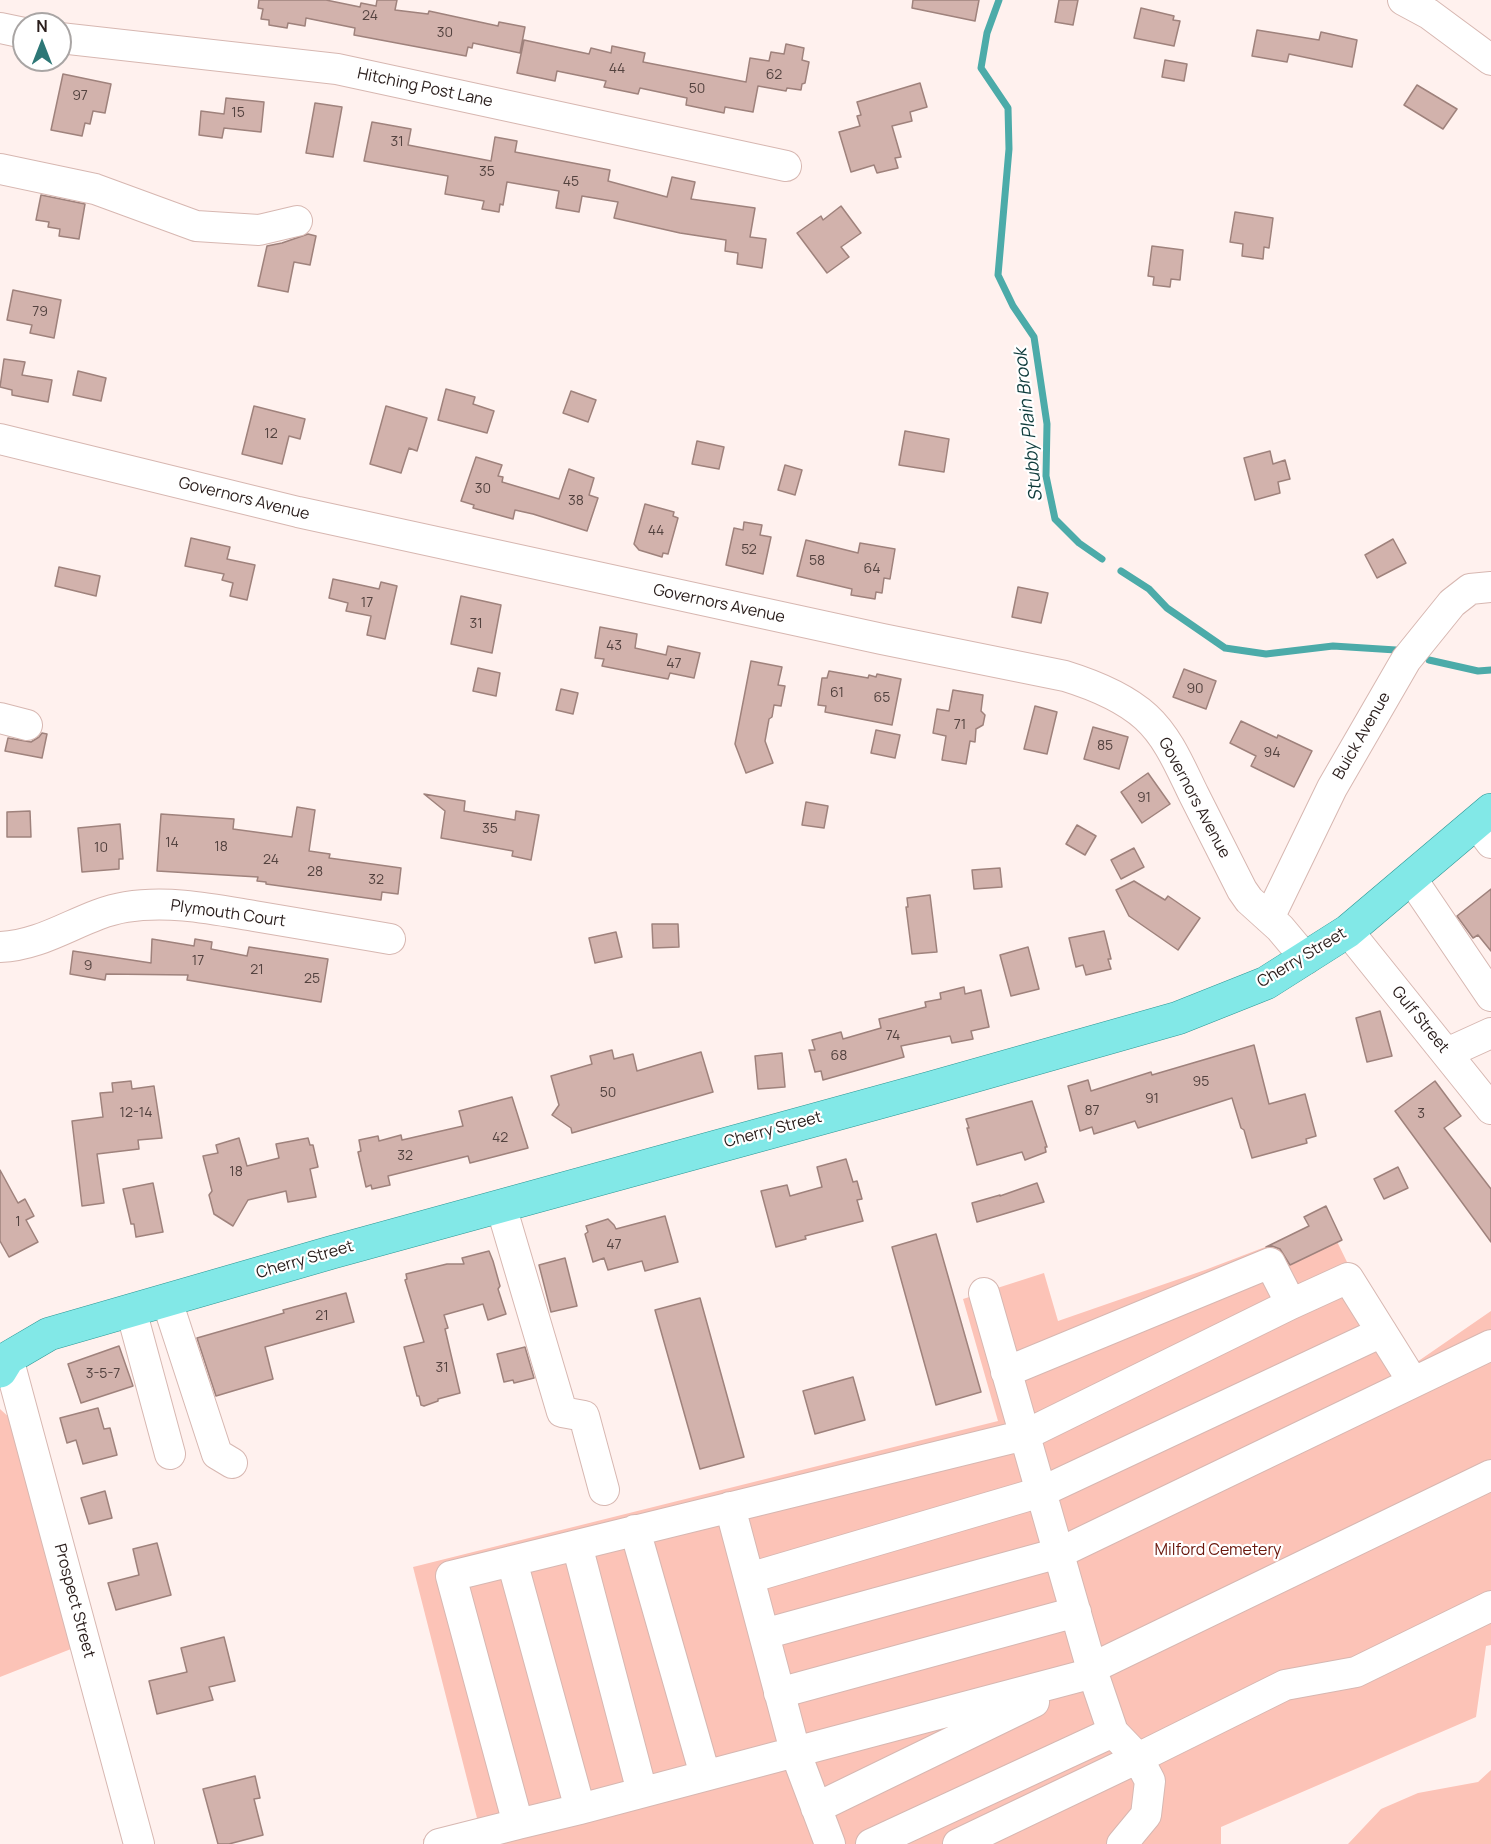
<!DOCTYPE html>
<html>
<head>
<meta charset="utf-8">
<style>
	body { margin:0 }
	#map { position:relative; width:1491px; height:1844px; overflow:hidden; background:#fff1ee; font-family:Manrope,sans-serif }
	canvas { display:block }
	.north { position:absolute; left:12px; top:12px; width:60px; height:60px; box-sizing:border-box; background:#fff; border:2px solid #a9a5a4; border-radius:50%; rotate:0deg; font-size:16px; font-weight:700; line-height:24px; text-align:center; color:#291d1b }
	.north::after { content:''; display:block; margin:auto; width:21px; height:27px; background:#2d7776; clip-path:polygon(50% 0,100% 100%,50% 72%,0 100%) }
</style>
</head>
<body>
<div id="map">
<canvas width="1491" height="1844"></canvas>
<div class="north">N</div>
</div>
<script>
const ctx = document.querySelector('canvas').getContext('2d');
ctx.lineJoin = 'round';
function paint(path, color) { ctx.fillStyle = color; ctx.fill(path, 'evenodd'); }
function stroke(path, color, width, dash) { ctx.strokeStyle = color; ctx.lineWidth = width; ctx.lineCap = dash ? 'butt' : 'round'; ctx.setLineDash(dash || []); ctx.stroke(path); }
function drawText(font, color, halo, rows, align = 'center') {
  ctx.font = font + ' Manrope,sans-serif'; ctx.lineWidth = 4.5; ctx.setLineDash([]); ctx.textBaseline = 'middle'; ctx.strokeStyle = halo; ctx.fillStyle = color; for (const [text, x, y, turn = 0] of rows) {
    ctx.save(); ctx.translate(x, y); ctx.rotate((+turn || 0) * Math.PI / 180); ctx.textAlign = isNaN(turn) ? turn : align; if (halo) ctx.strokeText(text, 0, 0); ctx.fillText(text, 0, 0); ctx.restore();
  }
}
const green = new Path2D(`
	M1328,1223L1401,1373L1491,1311V1645L1486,1646L1476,1717L1221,1827V1844H424L423,1839L479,1826L413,1567L998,1421L963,1299L1044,1273L1058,1321L1205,1270Z
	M0,1409L12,1420L71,1649L0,1677Z
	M1491,1770V1844H1348L1381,1809L1418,1793L1478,1782Z`);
const stream = new Path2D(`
	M999,0L987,33L981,68L1008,108L1009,149L998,275L1013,306L1034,337L1047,424L1046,476L1055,519L1079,543L1102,559
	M1121,571L1149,589L1167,608L1225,648L1266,654L1333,646L1396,650
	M1429,660L1478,671L1491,670`);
const building = new Path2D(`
	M259,0H326L360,7L361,3L376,6L377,0H397L395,10L428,14L429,11L498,26L499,22L525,27L520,53L473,43L472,48L468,47L466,56L354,35L355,28L306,18L305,26L288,23L287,28L269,25V20L261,19L263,9L258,8Z
	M913,0H979L975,21L912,8Z
	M1059,0H1078L1073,25L1055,22Z
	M1141,8L1174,16L1173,20L1180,21L1174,46L1134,38Z
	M1257,30L1319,40L1321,32L1357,40L1352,67L1289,54L1287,62L1252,56Z
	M524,40L589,54L591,48L611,53L612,46L645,53L643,62L746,82L750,58L769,61L771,52L784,54L786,44L804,48L802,60L809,62L805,83L802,84L801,90L787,88L786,91L758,86L753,112L725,107L724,113L686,105L687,98L640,88L638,94L604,87L606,81L557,71L555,81L517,73Z
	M1165,60L1187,64L1184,81L1162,77Z
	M63,74L111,84L105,113L93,111L90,124L85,123L82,136L51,130Z
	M920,83L927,107L910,112L912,121L892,126L901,157L895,158L898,168L877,173L874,165L851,172L839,132L860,126L857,116L861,115L857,102Z
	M1417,85L1457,109L1443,129L1404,105Z
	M226,98L264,102L261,132L224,128L222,138L199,135L201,111L224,114Z
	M315,103L342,107L333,157L306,153Z
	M372,122L411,129L408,145L491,161L495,137L517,141L515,152L610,170L608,181L667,197L672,177L695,182L691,199L755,208L750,237L766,239L762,268L737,264L738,253L725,251L726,240L680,233L614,218L618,202L582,196L579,212L556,208L559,191L507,182L503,205L500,204L499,212L482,209L484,201L445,194L448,176L364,161Z
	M41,195L85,204L79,239L59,236L60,229L48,227L49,222L36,220Z
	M841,206L861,233L841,247L849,257L827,273L797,233L821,216L823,220Z
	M1235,212L1273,218L1269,248L1264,247L1263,259L1242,256L1243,244L1230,242Z
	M308,234L316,236L310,265L294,262L288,292L258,286L267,246L282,243Z
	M1152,246L1183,250L1180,280L1171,279L1170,287L1153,285L1154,277L1148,276Z
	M13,290L61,300L54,338L30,333L32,325L7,320Z
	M4,359L25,362L22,375L52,380L48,402L12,395V390L0,387Z
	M78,371L106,378L101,401L73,395Z
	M446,389L475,397L473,404L494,411L487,433L438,420Z
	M571,391L596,400L588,422L563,413Z
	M254,406L305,419L300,439L289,436L282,464L242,454Z
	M386,406L427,418L417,451L409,448L401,473L370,464Z
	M905,431L949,439L944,472L899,465Z
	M697,441L724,447L719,469L692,464Z
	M1270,451L1273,464L1285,460L1290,479L1278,482L1280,493L1255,500L1244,458Z
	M476,457L502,465L498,476L503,477L502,482L559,499L569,469L594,478L589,495L598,498L587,531L533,514L515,510L513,519L473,508L474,505L461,501Z
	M785,465L802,470L795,495L778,490Z
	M645,504L674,512L673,516L678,518L668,554L663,553L662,557L639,550L634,544Z
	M744,522L762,525L760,535L771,537L763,574L726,565L734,528L743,530Z
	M191,538L230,547L227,559L255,565L247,600L230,596L233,583L222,580L224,574L185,566Z
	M1393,539L1406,563L1377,578L1365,555Z
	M806,540L858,553L860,543L895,549L890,579L884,578L882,593L876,592L875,599L851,595L852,589L797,576Z
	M59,567L100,576L96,596L55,586Z
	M333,579L379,589L381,582L397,586L385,639L367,635L371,616L346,611L348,603L329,598Z
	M1018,587L1048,593L1041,623L1012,617Z
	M461,596L501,605L492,653L451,644Z
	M600,627L637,634L635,648L666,655L668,646L700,653L694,678L670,673L668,679L602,666L604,659L595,658Z
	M751,661L782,667L778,685L785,686L781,706L774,705L772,717L769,719L765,741L773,763L746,773L735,744Z
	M478,668L500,673L496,696L473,691Z
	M1184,669L1216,681L1206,709L1173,697Z
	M829,671L868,678L869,675L876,677L877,674L901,679L892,725L825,712L826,706L818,705L822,678H827Z
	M561,689L578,693L573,714L556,710Z
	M953,690L983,695L981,711L985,715L983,725L976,729L975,742L970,741L966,764L942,760L946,736L933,733L937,709L949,711Z
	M1035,706L1057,712L1047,754L1024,749Z
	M1241,721L1277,738L1278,735L1312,751L1294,787L1251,766L1256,756L1230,743Z
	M1093,727L1128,737L1119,769L1084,759Z
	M876,730L900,735L895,758L871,753Z
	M42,733L47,734L42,758L5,751L8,738L31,742L39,737Z
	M1148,773L1170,804L1142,823L1121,792Z
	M424,794L465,801L464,811L515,820L516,811L539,815L531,860L512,856L513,851L441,838L445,811Z
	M806,802L828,806L824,828L802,825Z
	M297,807L315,810L309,851L330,854L329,858L401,868L398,894L382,892L381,900L266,884V882L257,881L258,877L157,871L161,814L234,819L233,829L292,837Z
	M30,811L31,837H7V812Z
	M120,824L123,859H119V869L82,872L78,828Z
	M1077,825L1096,836L1085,855L1066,844Z
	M1134,848L1144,867L1121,879L1111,860Z
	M1000,868L1002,887L974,889L972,870Z
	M1134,881L1165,900L1168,896L1200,918L1178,950L1129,916L1116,890Z
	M1491,889V951L1478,935L1473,938L1457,916Z
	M930,895L937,952L912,954L906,907H908L907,898Z
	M652,924H678L679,947L653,948Z
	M1104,931L1111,959H1108L1111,969L1086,975L1083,965L1076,967L1069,938Z
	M616,932L622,957L595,963L589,938Z
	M152,939L194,946L195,939L212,942L211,949L247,956L249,947L328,959L321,1002L187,980L188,975L106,974L105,980L70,974L73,951L151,963Z
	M1028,947L1039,989L1011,996L1000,955Z
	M964,987L965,994L981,990L989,1027L971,1031L973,1039L952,1043L950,1036L901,1046L904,1057L823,1080L821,1071L815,1072L809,1050H815L812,1040L841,1032L843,1039L881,1028L879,1019L926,1007L925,1002L941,999L940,993Z
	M1380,1011L1392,1056L1367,1062L1356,1018Z
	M1254,1045L1269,1104L1305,1094L1316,1136L1306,1139L1307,1143L1252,1158L1244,1130L1241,1128L1232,1098L1138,1128L1135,1121L1094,1134L1092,1127L1080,1131L1068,1086L1088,1080L1091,1091L1151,1072L1152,1075Z
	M612,1050L614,1059L633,1054L637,1071L701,1052L713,1092L572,1133L571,1128L552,1115L559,1105L551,1076L592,1064L590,1056Z
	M782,1053L785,1087L758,1089L755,1056Z
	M131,1081L132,1089L154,1086L162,1138L138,1140L139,1149L97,1154L104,1203L82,1206L72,1121L103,1117L100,1093L113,1092L112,1083Z
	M1435,1081L1461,1116L1444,1128L1491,1189V1242L1395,1111Z
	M512,1097L528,1148L470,1163L468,1156L388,1176L390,1185L372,1189L371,1185L366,1187L358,1152L361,1151L359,1140L378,1136L379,1141L401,1135L402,1140L463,1126L459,1111Z
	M1032,1101L1047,1147H1045L1046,1152L1025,1160L1022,1152L977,1165L967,1128H969L966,1119Z
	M239,1138L247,1166L279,1158L276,1144L308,1138L310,1145H313L318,1167L310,1169L316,1197L288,1202L286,1191L248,1200L233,1226L214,1214L209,1195L212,1191L203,1156L218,1153L216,1145Z
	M846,1159L853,1182L857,1181L862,1199L857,1200L863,1221L805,1236L806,1239L776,1247L761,1191L787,1185L790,1196L822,1187L817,1167Z
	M1398,1167L1408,1188L1384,1199L1374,1179Z
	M0,1170L18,1203L25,1199L34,1216L26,1220L38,1242L9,1257L0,1241Z
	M153,1183L163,1232L136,1237L134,1224H131L123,1189Z
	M1037,1183L1044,1202L977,1222L972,1203L1000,1195V1196Z
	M1326,1206L1342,1240L1290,1265L1280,1249L1272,1246L1266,1247L1309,1226L1304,1217Z
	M665,1216L678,1262L645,1271L642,1261L608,1270L604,1258L593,1262L585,1234L588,1232L586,1226L608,1219L614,1225L616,1229Z
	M936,1234L981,1392L936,1405L892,1247Z
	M489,1251L493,1261L500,1286L498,1289L506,1314L488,1320L483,1304L444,1315L448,1328L445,1329L460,1393L438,1399V1401L424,1406L421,1405L419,1396H417L404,1347L424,1342L405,1280L407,1279L406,1274L447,1264H464L462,1258Z
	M565,1258L577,1306L551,1312L539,1265Z
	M346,1293L354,1322L265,1347L273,1379L216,1396L197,1338L284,1313L283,1310Z
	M700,1298L744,1457L700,1469L655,1310Z
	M119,1346L133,1386L81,1403L68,1364Z
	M525,1347L534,1378L514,1383L513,1380L504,1382L497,1354Z
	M853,1377L865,1420L815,1434L803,1391Z
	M98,1408L104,1429L110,1428L117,1455L83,1464L76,1440L67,1443L60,1418Z
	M105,1491L112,1518L89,1524L81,1498Z
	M157,1543L171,1595L116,1610L108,1583L139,1575L133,1549Z
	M224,1637L235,1681L209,1687L213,1700L157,1714L149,1681L187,1672L181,1648Z
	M255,1776L260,1798L254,1799L263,1835L229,1844H218L203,1789Z`);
const minor = new Path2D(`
	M1403,0L1429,14L1491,60
	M0,28L24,33
	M60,38L337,69L786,166
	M0,169L95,189L196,226L259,230L297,221
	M0,439L298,512L882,639L1065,676C1094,685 1124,697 1146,717C1169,738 1181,769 1194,795C1210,827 1226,858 1242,890L1249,900L1280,928L1306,959
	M0,718L27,725
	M1476,823L1491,843
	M1411,878L1491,996
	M1269,918L1332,788L1406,660L1452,603L1470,589L1491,587
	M1348,931L1491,1109
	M0,947C48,945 82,914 126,907C169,900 212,909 254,916C300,924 345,931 390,939
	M1447,1053L1491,1033
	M501,1206L562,1412L584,1416L604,1490
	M984,1293L1093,1673L1113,1732L1138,1758L1285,1685L1356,1672L1491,1606
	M167,1301L217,1454L232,1463
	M131,1310L170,1454
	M8,1358L139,1844
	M1006,1372L1270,1263L1291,1304
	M730,1507L795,1751L830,1844
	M635,1530L705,1775
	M577,1545L642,1792
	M512,1561L580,1809
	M749,1578L1041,1492L1382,1332
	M764,1634L1059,1553L1491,1345
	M1092,1668L1491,1475
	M1093,1673L580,1809L518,1824L451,1576L1025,1435L1291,1304L1348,1278L1413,1382
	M779,1693L1076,1612
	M816,1808L1034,1702
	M439,1844L518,1824
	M871,1844L1113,1732
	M958,1844L1138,1758L1150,1781L1146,1815L1122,1844`);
const major = new Path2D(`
	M0,1371L8,1358L49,1334L333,1252L931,1088L1178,1018L1266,983L1348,931L1491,810`);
const numberNames = [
	["24",370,16],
	["30",445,33],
	["44",617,69],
	["62",774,75],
	["50",697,89],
	["97",80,96],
	["15",238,113],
	["31",397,142],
	["35",487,172],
	["45",571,182],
	["79",40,312],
	["12",271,434],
	["30",483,489],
	["38",576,501],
	["44",656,531],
	["52",749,550],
	["58",817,561],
	["64",872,569],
	["17",367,603],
	["31",476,624],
	["43",614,646],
	["47",674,664],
	["90",1195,689],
	["61",837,693],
	["65",882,698],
	["71",960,725],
	["85",1105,746],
	["94",1272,753],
	["91",1144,798],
	["35",490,829],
	["14",172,843],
	["18",221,847],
	["10",101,848],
	["24",271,860],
	["28",315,872],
	["32",376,880],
	["17",198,961],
	["9",88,966],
	["21",257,970],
	["25",312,979],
	["74",893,1036],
	["68",839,1056],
	["95",1201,1082],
	["50",608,1093],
	["91",1152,1099],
	["87",1092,1111],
	["12-14",136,1113],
	["3",1421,1114],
	["42",500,1138],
	["32",405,1156],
	["18",236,1172],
	["1",18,1222],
	["47",614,1245],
	["21",322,1316],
	["31",442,1368],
	["3-5-7",103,1374]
];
const streetNames = [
	["Hitching Post Lane",425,88,12],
	["Governors Avenue",244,499,14],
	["Governors Avenue",719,604,12],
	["Buick Avenue",1362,736,-60],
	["Governors Avenue",1194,798,62],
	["Plymouth Court",228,914,8],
	["Cherry Street",1302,958,-31],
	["Gulf Street",1420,1020,51],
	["Cherry Street",773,1130,-15],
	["Cherry Street",305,1260,-16],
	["Prospect Street",74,1601,75]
];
const parkNames = [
	["Milford Cemetery",1218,1551]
];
const waterNames = [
	["Stubby Plain Brook",1029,425,-96]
];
paint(green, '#fcc3b7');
stroke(stream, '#4caba9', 7);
paint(building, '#d2b2ac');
stroke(building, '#9f827c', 1.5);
stroke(minor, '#d7b7b1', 32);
stroke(major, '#2d9795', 34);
stroke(minor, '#fff', 30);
stroke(major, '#82e8e7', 33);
drawText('14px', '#53423f', null, numberNames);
drawText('16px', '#291d1b', '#fff', streetNames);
drawText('16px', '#6a170c', '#fff', parkNames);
drawText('italic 18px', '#0e3b3b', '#fff', waterNames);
</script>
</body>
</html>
